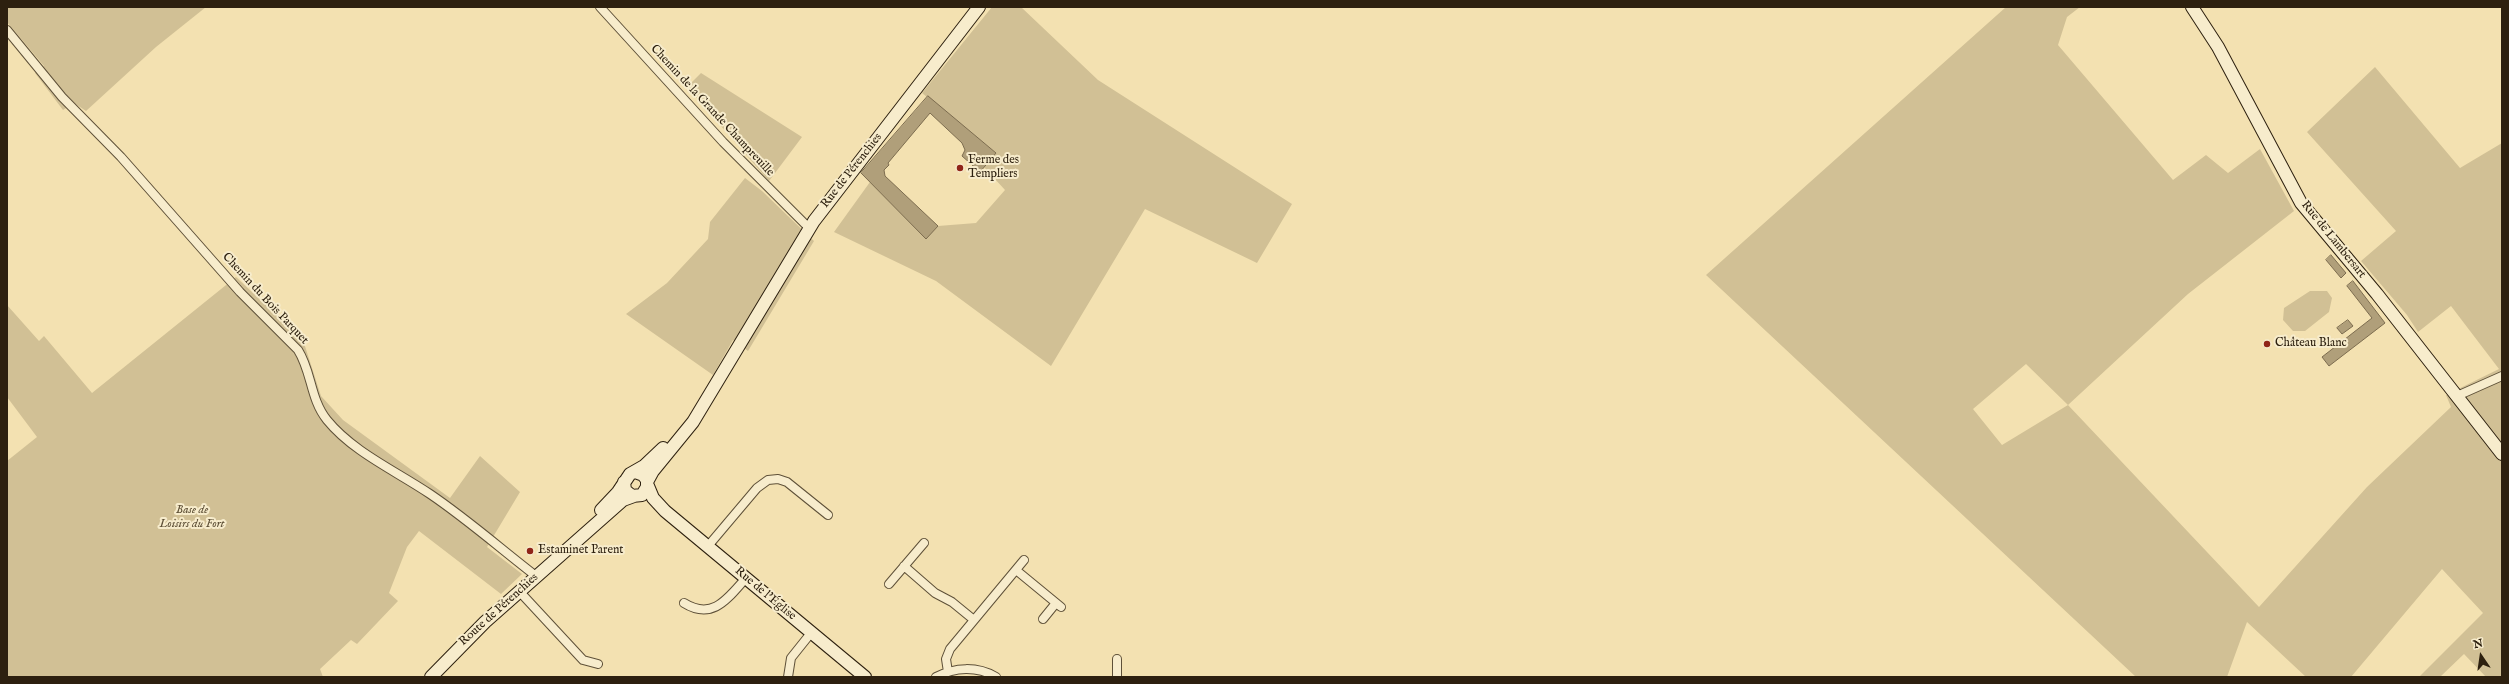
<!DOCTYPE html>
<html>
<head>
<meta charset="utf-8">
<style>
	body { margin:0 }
	#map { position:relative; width:2509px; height:684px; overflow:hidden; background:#f3e1b1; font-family:"IM FELL English",serif }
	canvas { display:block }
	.frame { position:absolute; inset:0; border:8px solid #2d200f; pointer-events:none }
	.north { position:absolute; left:2461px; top:636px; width:40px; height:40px; -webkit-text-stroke:3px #f7eccc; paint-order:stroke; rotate:347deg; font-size:11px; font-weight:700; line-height:16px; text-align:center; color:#2d200f }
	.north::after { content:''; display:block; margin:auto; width:14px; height:18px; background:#2d200f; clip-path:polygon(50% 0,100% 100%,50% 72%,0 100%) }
</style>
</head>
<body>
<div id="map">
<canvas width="2509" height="684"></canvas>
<div class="frame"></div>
<div class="north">N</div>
</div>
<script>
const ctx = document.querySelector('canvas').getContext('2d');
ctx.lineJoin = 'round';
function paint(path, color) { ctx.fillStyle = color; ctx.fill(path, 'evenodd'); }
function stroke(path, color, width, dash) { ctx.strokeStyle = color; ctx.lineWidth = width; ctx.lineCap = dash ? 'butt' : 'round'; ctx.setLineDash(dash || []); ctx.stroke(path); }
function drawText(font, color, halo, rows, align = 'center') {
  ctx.font = font + ' "IM FELL English",serif'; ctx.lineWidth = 4; ctx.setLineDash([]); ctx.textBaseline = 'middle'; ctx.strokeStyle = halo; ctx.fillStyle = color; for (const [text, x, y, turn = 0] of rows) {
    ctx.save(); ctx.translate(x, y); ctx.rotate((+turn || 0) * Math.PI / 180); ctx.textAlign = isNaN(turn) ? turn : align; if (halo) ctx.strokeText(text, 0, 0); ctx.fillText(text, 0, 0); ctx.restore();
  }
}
const green = new Path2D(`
	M7,7H206L156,47L86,111L74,103L63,110L35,73L44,66L7,22Z
	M992,7H1021L1098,80L1292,204L1257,263L1145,209L1051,366L936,281L834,232L870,182L926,238L938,226L976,223L1005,190L984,167L996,153L922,93Z
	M2006,7H2080L2067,17L2058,45L2173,180L2206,155L2228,173L2260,149L2294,211L2188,294L2068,405L2259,607L2367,487L2451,407L2446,395L2499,369L2451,306L2418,332L2407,315L2361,261L2396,231L2307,132L2375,67L2460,168L2502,143V677H2486L2464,654L2440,677H2419L2483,613L2442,569L2351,677H2306L2247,622L2227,677H2136L1706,275ZM2026,364L2068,405L2002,445L1973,409Z
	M701,73L802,137L769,181L687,87Z
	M745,178L762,191L814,241L748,351L733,340L713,375L626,314L667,283L708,239L710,222Z
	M236,277L303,340L321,396L343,420L450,498L480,456L520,492L487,547L522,574L501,594L419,531L407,547L389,593L398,601L357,644L351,640L320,669L323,677H7V461L37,437L7,397V305L39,341L44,336L92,393Z
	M2310,291H2327L2332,298L2329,312L2305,331H2293L2283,320L2284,308Z`);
const water = new Path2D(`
	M928,96L996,153L980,172L962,156L965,150L962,143L930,113L888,163L889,165L884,170L885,176L938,226L926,239L861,173Z
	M2331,255L2346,273L2341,278L2326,260Z
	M2353,281L2385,323L2329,366L2322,357L2372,318L2347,286Z
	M2348,320L2353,326L2342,334L2337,328Z`);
const street = new Path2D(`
	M600,7L723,142L809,228
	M7,30L62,97L121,157L240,292L298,350C312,372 310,399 327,420C353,452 396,471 430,494C467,519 501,549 536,576
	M2457,396L2502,376
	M708,546L757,488L768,480L778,479L787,482L828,515
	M904,566L935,593L952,602L974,620
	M1016,570L1061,607
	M889,584L924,543
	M519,591L583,660L598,664
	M684,603C713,621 728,598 746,578
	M1043,619L1056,603
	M948,672L946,659L950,649L1024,560
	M788,677L791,658L811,633
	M936,677C955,667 977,666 996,677
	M1117,677V659`);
const secondary = new Path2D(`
	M2192,7L2218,47L2301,203L2377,294L2502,454
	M630,474L644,466L663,448
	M647,482L653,471L693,422L814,221L979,7
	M648,486L653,498L665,511L865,677
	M601,510L618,492L630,474L635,472L643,475L647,480V487L642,495L632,496L625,490L624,482
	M431,677L485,622L623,500L634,496`);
const markers = [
	[960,168,4,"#8f2418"],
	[2267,344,4,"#8f2418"],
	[530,551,4,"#8f2418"]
];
const streetNames = [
	["Chemin de la Grande Champreuille",712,111,47],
	["Rue de Pérenchies",852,171,-52],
	["Rue de Lambersart",2333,240,51],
	["Chemin du Bois Parquet",265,299,47],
	["Rue de l'Église",765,594,40],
	["Route de Pérenchies",499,610,-42]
];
const poiNames = [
	["Ferme des",968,161],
	["Templiers",968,175],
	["Château Blanc",2275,344],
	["Estaminet Parent",538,551]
];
const parkNames = [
	["Base de",192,511],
	["Loisirs du Fort",192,525]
];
paint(green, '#d1c095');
paint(water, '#b09f7a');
stroke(water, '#7c6c4f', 1);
stroke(street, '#5e5038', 10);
stroke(secondary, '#2d200f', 14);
stroke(street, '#f7eccc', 8);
stroke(secondary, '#f7eccc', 12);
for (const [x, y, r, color] of markers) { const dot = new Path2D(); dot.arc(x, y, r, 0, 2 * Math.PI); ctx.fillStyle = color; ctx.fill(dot); stroke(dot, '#f7eccc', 1.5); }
drawText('12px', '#2d200f', '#f7eccc', streetNames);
drawText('12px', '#2d200f', '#f7eccc', poiNames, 'left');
drawText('italic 12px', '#5e5037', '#f7eccc', parkNames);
</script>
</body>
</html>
